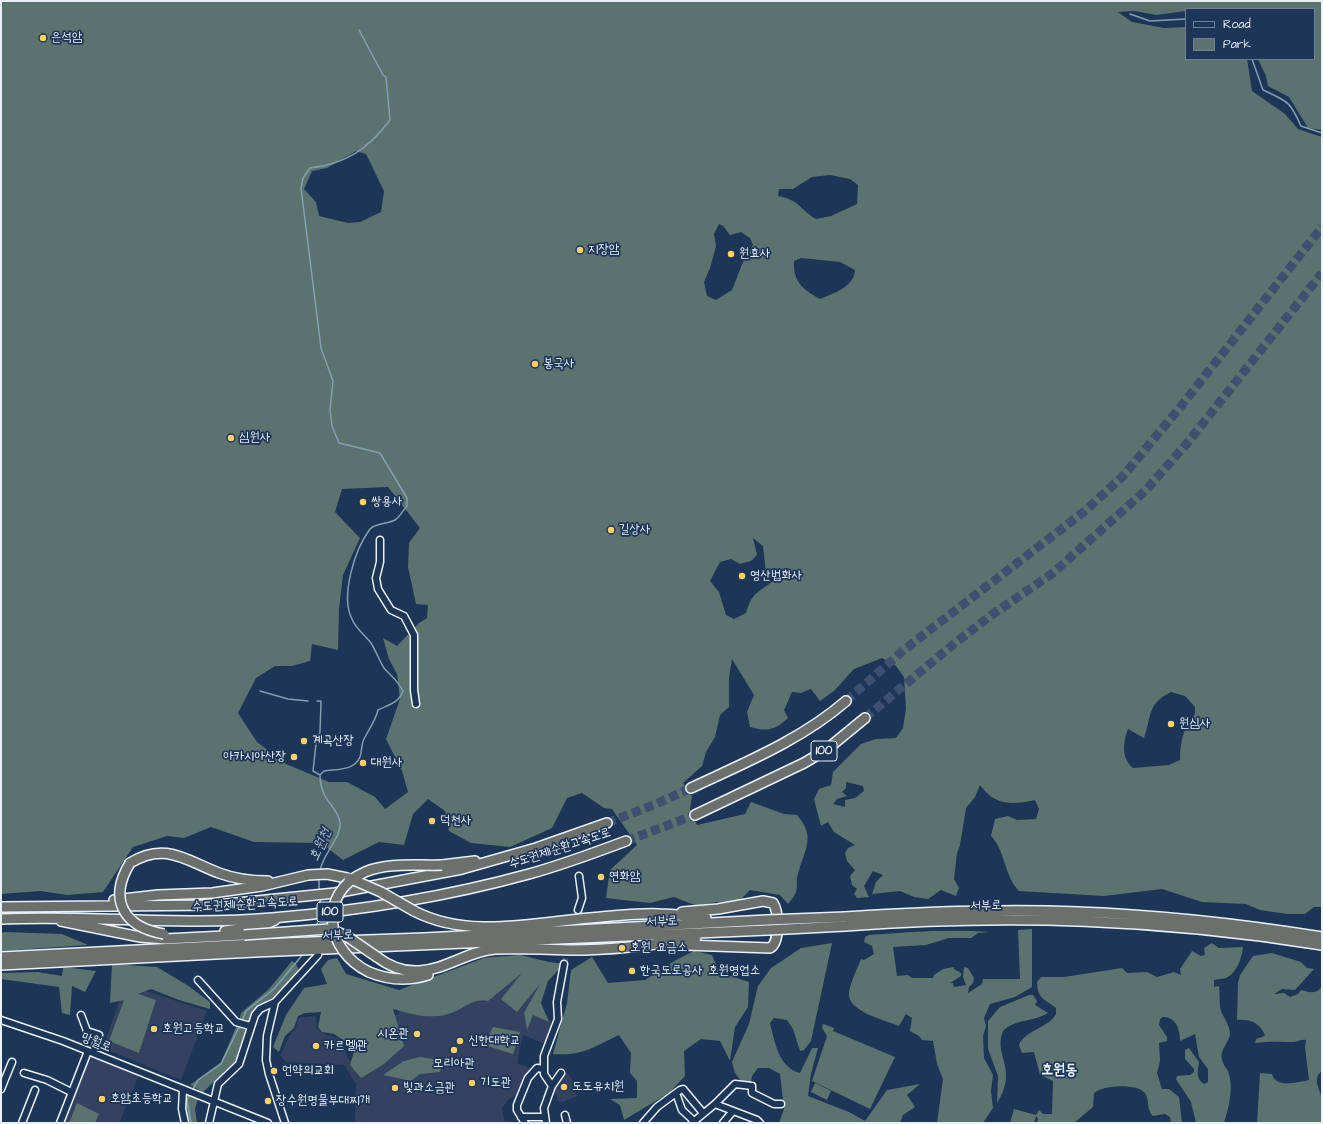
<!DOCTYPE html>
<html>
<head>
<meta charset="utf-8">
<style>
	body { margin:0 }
	#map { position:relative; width:1323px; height:1124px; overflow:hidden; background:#1d3557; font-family:"Architects Daughter",sans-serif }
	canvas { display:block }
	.frame { position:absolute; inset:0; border:2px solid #e8f1f8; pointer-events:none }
	.legend { position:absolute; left:1185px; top:8px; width:130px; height:52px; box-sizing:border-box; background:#1d3557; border:1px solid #6e8097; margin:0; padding:5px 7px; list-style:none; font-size:12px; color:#e8f1f8 }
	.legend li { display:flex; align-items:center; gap:8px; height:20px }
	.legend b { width:20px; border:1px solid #6e8097 }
</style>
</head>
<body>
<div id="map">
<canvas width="1323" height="1124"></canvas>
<div class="frame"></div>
<ul class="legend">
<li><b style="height:5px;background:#1d3557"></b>Road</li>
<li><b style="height:11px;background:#5a736f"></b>Park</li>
</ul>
</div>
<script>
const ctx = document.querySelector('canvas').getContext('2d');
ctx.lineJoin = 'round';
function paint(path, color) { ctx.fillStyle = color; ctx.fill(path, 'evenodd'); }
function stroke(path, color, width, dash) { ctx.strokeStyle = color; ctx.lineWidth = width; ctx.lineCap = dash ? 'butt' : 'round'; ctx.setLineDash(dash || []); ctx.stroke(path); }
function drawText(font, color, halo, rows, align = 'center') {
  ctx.font = font + ' "Architects Daughter","Poor Story",sans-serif'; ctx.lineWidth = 3.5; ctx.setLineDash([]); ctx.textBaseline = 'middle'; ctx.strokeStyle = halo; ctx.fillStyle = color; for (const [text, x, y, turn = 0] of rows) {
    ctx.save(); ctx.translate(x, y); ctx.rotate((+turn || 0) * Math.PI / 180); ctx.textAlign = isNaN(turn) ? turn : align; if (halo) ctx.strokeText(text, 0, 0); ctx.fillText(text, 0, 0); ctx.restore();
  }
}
const built = new Path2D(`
	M488,955L508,956L548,975L539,1004L553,1025L545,1044L523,1035L517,1063L530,1068L516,1095L509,1099L502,1108L505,1123H355L356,1084L344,1065L286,1062L280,1055L290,1035L296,1028L298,1018L316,1016L317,1029L327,1035L338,1038L344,1045L348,1059L364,1072L399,1050L393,1018L408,1003Z
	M125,984L207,1011L181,1080L103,1048Z
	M90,1056L139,1075L119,1123H65Z
	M565,1072L571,1077L577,1096L563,1102L558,1101L554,1089L561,1075Z`);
const green = new Path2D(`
	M1,1H1322V130L1308,128L1289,97L1268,86L1266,76L1258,59H1314V9H1186V11L1156,15L1135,11L1118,12L1132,22L1164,28L1186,27V59H1247L1252,91L1285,114L1298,129L1322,137V907H1314L1305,914H1287L1260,910L1246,904L1202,902L1162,889L1104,896L1019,891C1004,876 1006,852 991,836L995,819L1008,816L1017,820L1036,819L1039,809L1035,800C1012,805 995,806 980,785L975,797L966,808L960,845L957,853L954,879L959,888L956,896L941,890L928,899L914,897L900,891L872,894L876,882L883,875L873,871L864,886L869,897L857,898L854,894L857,889L852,885L850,876L855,870L847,861L845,853L848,848L855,845L834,832L828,822L821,826L814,799L819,789L831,785L833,772L861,744L876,739L896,738L903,728L906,709L904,677L896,666L882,658L854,669L834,691L820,701L811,689L801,693L792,692L784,710L788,718C775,730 768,732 750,727L747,712L754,695L732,659L729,678V707L720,715L715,737L706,752L702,766L683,783L692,796L690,809L697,825L745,814L751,802L784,814L797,815C815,836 806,847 799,870C793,888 803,887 788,904L780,895L750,890L737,903L716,902L697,906L674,897L650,903L606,898L610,870L637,845L612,809L604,808L582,793L567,798L552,828L510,847L471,843L449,831L445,811L428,799L413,814L404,845L379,842L343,860L321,843L254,842L211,827L184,838L167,836L133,847L103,892L67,895L41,891L1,894ZM356,151L366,154L384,191L381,212L360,222L348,223L319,216L316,202L304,189L312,171L327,168ZM830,175L850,179L858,185L857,204L831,216L816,219C799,209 800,200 778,196L779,189H793L812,177ZM719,224L723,226L730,235L741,232L750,238L753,245L743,262L732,290L716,300L707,296L704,282L710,268L716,246L714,234ZM801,258L840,262L855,270C854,287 834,293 820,299C803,289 793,283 794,261ZM388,487L420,528L409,543L408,567L416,604L428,605L427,618L419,623L397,646L383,638L389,659L397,674L400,699L386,739L402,771L408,792L385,809L375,797L347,782H329L286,764L257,742L238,713L256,678L275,666H292L310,661L312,644L338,650L339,609L343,575L360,538L335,512L342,489ZM753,538L763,546L766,573L774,580C758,594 753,590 746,613L734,619L726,615L719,592L710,581L720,562L731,559L740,564L751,561L757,555ZM1171,692L1185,696L1195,707V714C1183,728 1180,742 1180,760L1169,765L1133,768C1121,758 1123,742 1128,729L1144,738C1152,715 1147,704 1171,692ZM846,782L863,786L864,791L855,798L845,800V807L833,804L837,799L847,796L842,792L846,788Z
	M1032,929V987L1015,997L990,1004L984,1018L986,1026L983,1036L984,1058L993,1075L991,1091L993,1108L983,1123H937L943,1079L937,1064L933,1041L922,1040L919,1036L910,1031L912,1018L906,1014L899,1026C884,1020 846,1011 849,992C851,981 857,969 861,959L864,960L874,954L872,946L864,942L865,937L869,935C909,932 950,929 990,932L978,933L971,938H949L926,945L893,947L897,976L908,975L912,978H933L934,975L943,969L954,967V969L961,973V976L950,983H953L954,987L966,985L963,977L964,967L968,968L974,978L973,983L969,987L968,993L982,984L983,979H1020L1018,930Z
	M5,932L62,934L88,945L1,951V933Z
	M832,943L811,1041L804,1050L800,1051L793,1029L787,1020L774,1018L770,1023C775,1042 778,1067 800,1073L812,1048H818L811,1074L808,1096L849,1112L865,1121L887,1090L920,1084L907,1095L915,1107L903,1115L900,1123H779L784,1109L780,1074L769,1068H758L752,1076L751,1082H742L735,1073L732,1062L749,1024L758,986L771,968L801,948Z
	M1212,943L1219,948L1243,947C1242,957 1237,973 1226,978C1223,979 1217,979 1214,980V987L1219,986C1220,994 1219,1004 1221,1011C1224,1018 1230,1026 1230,1034C1229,1043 1219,1050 1222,1060C1223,1064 1226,1068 1228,1071C1234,1088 1229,1107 1224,1123H1196L1191,1102L1176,1079L1177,1076L1190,1075L1194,1072V1069L1185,1059V1050L1189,1048L1199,1062C1198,1070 1195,1078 1204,1084L1208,1082V1069L1199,1057L1195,1034L1180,1041C1180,1029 1176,1017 1163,1017L1160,1019L1159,1025L1167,1037V1041L1159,1043L1160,1061L1157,1073L1162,1089H1169L1179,1097L1182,1123H1171L1170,1117L1165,1114L1153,1116C1146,1110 1150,1100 1145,1093C1137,1083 1103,1085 1094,1093L1093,1107L1074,1123H1037L1038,1119L1036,1116L1034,1123H1010L1014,1109L1036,1115L1039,1110L1043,1114H1052L1053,1081L1040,1075L1034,1052L1022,1053L1019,1045C1025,1030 1049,1028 1056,1014V1008C1044,998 1038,1000 1037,982L1041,977H1064L1122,968L1127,973L1147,972L1157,977L1174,972L1181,975L1180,969L1192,951L1201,956L1205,955L1204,948Z
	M694,951L712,955L719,972L749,982L748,1007L735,1027L730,1061L720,1041L701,1039L684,1051L685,1076L669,1093L624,1120L620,1105L610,1099L637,1098V1081L630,1073L631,1053L619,1035C593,1047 584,1056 553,1054L567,1003L571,970L592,957L608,983L645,980L676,960Z
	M1272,953L1301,962L1307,968L1314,969L1295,990L1282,989L1274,994L1284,993L1290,997L1298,994L1301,990C1309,992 1315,995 1322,987V1071C1311,1079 1321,1090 1322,1100C1322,1108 1322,1116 1322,1123H1257L1260,1073L1272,1074C1276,1089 1298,1082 1309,1080L1305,1047L1306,1040C1301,1039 1299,1042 1294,1042C1279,1042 1271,1041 1255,1043L1256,1039L1265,1036C1261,1023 1250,1019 1237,1020L1238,983L1240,975L1253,956Z
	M520,955L549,962L564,964L548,981L541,1003L549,1022L533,1015L527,1030L524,1013L540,984L517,1012L501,999L522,973L488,1001C472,999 470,1005 456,1011C435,1021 414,1015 393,1009L404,1046L384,1064L361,1078L350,1065L355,1048L334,1034L322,1032L318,1027L321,1012L305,1013L298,1016L294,1028L285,1036L279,1052L273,1047L286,1015L304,988L327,984L321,969L328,960L337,958L346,974L399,990L484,958Z
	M292,961L296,964L299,971C293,978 287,986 280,992C268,1002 254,1009 248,1023L239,1021L241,1013L269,989Z
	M112,964L157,967L187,985L210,1002V1009L179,1000L151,989L138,994L156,1000L139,1053L109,1041L124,1000L110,1003Z
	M63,967L96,971L85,992L72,986L70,1015L62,1013L59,987L1,979V973L38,972L62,976Z
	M1029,995H1033L1037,1001L1035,1005L1048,1013C1034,1022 1014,1019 1003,1031C993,1056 1019,1069 997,1103L998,1076L988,1049V1021L1000,1007Z
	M823,1024L834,1028L833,1031L895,1057L870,1109L812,1081L827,1036L822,1028Z
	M237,1025L247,1028L236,1061L203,1092L190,1085L221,1062Z
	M493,1027L520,1032L513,1054L484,1045Z
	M420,1057L433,1059L441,1068L440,1072L420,1074L411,1081L383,1075L404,1061Z
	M815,1083L831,1091L827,1100L811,1092Z
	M185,1094L198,1099L195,1109L197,1123H188L184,1109Z
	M77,1103L99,1114L95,1123H69Z`);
const stream = new Path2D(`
	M1130,14L1150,21L1186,19
	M1252,59L1263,90C1287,101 1290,101 1301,126L1322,133
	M260,691L288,699L308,701
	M317,701H321L320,732L316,744L313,771L320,775
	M320,871C323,853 341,839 340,823C339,812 330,805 325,796C322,790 320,783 320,775L324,771C337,769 354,771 360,757C362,751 361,745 364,739C369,729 375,722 378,710C388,705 399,703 403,691C398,681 391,676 384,668C379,660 376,651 371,643C365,635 356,629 352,619C340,596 355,549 370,529C375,523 388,524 395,520C400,517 403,510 407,506V498L380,453L339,443L332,426L330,410L333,381L321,348L301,188L303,178L310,168C346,164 368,149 390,120L386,77L383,75L359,30
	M319,878V890
	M320,898V910
	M317,926L318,918
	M242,1021L246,1011L274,989L304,953
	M192,1091L198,1080L221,1064L240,1025
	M190,1094L187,1100L191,1123`);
const minorTunnel = new Path2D(`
	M564,964L569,939L578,910`);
const highwayTunnel = new Path2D(`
	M846,701L905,649L1085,511L1124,475L1182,405L1322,227
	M865,718L955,643L993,614L1053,573L1146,490L1189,441L1322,273
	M607,823L656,804L691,788
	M626,841L695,815`);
const minor = new Path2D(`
	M380,540V562L376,578L378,589L391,610L404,616L414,635V690L416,704
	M578,910L582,898L579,876
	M198,980L236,1022L250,1026
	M81,1015L87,1031L99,1035L93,1053
	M1,1020L63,1041L268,1123
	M24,1073L47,1080L71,1092
	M552,1086L561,1073
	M1,1089L12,1062
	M183,1089L182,1109L185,1123
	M676,1093L682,1110L694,1121
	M715,1104L735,1084L752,1086V1093L774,1104H781
	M565,1115L567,1123
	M521,1117H545
	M22,1123L35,1090
	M60,1123L88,1051
	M209,1123L218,1084L239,1064L255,1015L260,1009L275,1002
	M285,1123L269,1074L266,1060L267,1036L275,1002L318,955
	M525,1123L517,1110V1105L528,1078L537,1068L544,1069
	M546,1123L544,1108L552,1086L544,1074V1056L558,1019L557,1002L564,964
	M643,1123L657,1107L680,1090L683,1089L703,1113
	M692,1123L715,1104L757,1120L760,1123
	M723,1123L733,1111`);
const highway = new Path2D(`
	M691,788C744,763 801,740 846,701
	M695,815L804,763L826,750L865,718
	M130,863C165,841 187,861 219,873C235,879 251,881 268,881
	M442,865L475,861
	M114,900L158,895L212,893L262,886L308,875L327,874L347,878
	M1,907L217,905L335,893L462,869L536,848L607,823
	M414,911C468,939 532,923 590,918C613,916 637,913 660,914C675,914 691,917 706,918
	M682,912L718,909L763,901L773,903C779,912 780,943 770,948L685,945
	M845,917C922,912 1000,909 1078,912C1160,915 1241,924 1322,937
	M1,919C91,915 182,926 272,918C358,911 445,897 529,874C562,865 594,853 626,841
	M61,921L140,937L165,939L244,935
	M845,926C1008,914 1161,919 1322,945
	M225,931L262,926L275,920
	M1,957L255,944L424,938L767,920
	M377,957C389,966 404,972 419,971C445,970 468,951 495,949C521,948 546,949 571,950C613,950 655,945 696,938
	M1,965L255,952L768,930
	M369,972C388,980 409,981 428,975`);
const highwayBridge = new Path2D(`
	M130,863C108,899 123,927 164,934
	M349,878L381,892L414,911
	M767,920L845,917
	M768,930L845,926
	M244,935L328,929L345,935L377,957
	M369,972C325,951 317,893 365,872C388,862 417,866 442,865`);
const markers = [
	[43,38,4,"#ffd166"],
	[580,250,4,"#ffd166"],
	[731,254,4,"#ffd166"],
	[535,364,4,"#ffd166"],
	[231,438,4,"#ffd166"],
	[363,502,4,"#ffd166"],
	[611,530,4,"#ffd166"],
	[742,576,4,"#ffd166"],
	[1171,724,4,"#ffd166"],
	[304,741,4,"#ffd166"],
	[294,757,4,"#ffd166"],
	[363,763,4,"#ffd166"],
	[432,821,4,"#ffd166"],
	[601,877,4,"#ffd166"],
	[622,948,4,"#ffd166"],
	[632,971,4,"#ffd166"],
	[154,1029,4,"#ffd166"],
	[417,1034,4,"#ffd166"],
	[460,1041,4,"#ffd166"],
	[316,1046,4,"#ffd166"],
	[454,1050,4,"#ffd166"],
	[274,1071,4,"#ffd166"],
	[472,1083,4,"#ffd166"],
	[564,1087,4,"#ffd166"],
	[395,1088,4,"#ffd166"],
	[102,1099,4,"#ffd166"],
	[268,1101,4,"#ffd166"]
];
const shields = [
	[824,751,26],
	[330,912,26]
];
const shieldNames = [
	["100",824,751],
	["100",330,912]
];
const poiNames = [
	["은석암",51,38],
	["지장암",588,250],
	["원효사",739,254],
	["봉국사",543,364],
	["심원사",239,438],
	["쌍용사",371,502],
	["길상사",619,530],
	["영산법화사",750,576],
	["원심사",1179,724],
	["계곡산장",312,741],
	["아카시아산장",286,757,"right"],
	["대원사",371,763],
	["덕천사",440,821],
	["연화암",609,877],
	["호원 요금소",630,948],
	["한국도로공사 호원영업소",640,971],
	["호원고등학교",162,1029],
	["시온관",409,1034,"right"],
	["신한대학교",468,1041],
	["카르멜1관",324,1046],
	["모리아관",454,1064,"center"],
	["언약의교회",282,1071],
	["기도관",480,1083],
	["도도유치원",572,1087],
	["빛과소금관",403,1088],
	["호암초등학교",110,1099],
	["장수원명물부대찌개",276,1101]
];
const streetNames = [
	["수도권제1순환고속도로",560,849,-18],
	["수도권제1순환고속도로",245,905,-3],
	["서부로",986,906],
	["서부로",662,922,-2],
	["서부로",338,936,-2],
	["망월로",96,1043,22]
];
const waterNames = [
	["호원천",321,845,-66]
];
const quarterNames = [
	["호원동",1059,1071]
];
paint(built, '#334260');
paint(green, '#5a736f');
stroke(stream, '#829fb1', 1.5);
stroke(minorTunnel, '#3b516f', 6, [6, 3]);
stroke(highwayTunnel, '#3b516f', 9, [9, 4.5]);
stroke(minor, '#e8f1f8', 9);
stroke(highway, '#e8f1f8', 12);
stroke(minor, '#1d3557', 6);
stroke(highway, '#6b706d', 9);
stroke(highwayBridge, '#e8f1f8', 12, []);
stroke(highwayBridge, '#6b706d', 9);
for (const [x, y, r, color] of markers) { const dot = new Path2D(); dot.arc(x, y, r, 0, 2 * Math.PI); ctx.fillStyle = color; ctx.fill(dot); stroke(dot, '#1d3557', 1.5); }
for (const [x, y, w] of shields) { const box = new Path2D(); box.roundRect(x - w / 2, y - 10, w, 20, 3); ctx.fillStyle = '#1d3557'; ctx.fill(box); stroke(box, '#e8f1f8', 1); }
drawText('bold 12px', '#e8f1f8', null, shieldNames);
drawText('13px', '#e8f1f8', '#1d3557', poiNames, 'left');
drawText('13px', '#e8f1f8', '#1d3557', streetNames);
drawText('italic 14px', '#acc1cf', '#1d3557', waterNames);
drawText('bold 15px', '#e8f1f8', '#1d3557', quarterNames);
</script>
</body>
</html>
